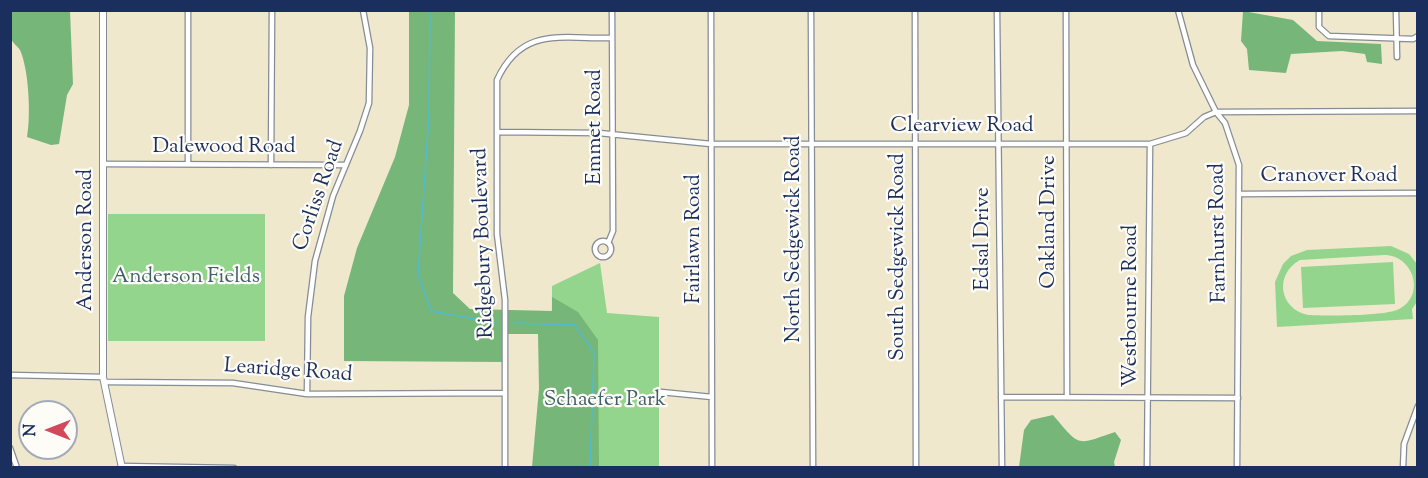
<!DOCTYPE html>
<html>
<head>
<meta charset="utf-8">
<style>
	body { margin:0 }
	#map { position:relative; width:1428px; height:478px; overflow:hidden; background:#efe8cd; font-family:"Sorts Mill Goudy",serif }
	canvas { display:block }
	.frame { position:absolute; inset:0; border:12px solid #1b2f5e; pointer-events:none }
	.north { position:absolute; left:18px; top:400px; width:60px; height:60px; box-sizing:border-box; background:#fdfcf7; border:2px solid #a3aaba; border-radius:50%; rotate:270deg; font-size:16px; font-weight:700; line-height:24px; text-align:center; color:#1b2f5e }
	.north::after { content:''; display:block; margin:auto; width:21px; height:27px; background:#d1495b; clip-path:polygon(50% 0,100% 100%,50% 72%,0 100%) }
</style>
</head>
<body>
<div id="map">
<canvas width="1428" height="478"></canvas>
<div class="frame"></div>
<div class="north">N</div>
</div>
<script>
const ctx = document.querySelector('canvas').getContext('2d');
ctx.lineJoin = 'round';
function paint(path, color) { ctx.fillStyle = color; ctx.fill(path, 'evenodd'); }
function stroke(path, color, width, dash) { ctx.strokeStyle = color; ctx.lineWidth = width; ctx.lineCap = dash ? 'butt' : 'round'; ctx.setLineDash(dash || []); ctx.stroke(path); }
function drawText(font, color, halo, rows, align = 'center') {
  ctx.font = font + ' "Sorts Mill Goudy",serif'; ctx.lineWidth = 4.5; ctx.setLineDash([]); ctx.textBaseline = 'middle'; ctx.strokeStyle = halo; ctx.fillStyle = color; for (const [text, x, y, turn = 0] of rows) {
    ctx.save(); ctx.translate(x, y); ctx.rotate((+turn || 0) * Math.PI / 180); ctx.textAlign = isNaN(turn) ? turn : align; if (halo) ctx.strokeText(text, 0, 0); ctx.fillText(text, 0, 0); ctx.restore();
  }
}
const green = new Path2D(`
	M108,214H265V341H108Z
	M1391,246L1409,254L1417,264V302L1412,309L1413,319L1277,327L1275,282L1283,264L1291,256L1307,250ZM1384,255C1414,255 1427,297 1397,310C1381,316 1327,316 1308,315C1279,309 1274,274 1300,260Z
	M1393,262L1395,304L1303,308L1301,267Z
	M600,263L607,313L659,317V467L551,468L552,286Z`);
const forest = new Path2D(`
	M10,11H70L73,84L67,95L59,144L51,145L27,137C31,116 29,70 20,50C18,47 13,43 11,39Z
	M409,11H455L453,293L470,309L552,311V297L578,312L598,340L599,467H532L539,389L538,334H505V362L344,361V296L357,248L395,157L409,105Z
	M1243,11L1293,20L1317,41L1381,44L1382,64L1367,62L1365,54L1342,51L1291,54L1286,73L1249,70L1247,49L1241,41Z
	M1053,415C1081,448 1076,445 1115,432L1121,440L1114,462L1115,467H1019L1024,430L1031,420Z`);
const stream = new Path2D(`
	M430,10L429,115L418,275L431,311L497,323
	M513,323L575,325L594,353L590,468`);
const minor = new Path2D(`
	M188,10V163
	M711,10L712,468
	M811,10L813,468
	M915,10L916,468
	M997,10L1002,468
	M1066,10L1067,397
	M1178,10L1193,65L1216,112L1225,123L1239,165L1237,468
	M1319,10V27L1329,36L1413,39L1418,36
	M1396,10L1397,57
	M497,132L599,133L711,144H1150L1186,133L1204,117L1216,112L1418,111
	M103,164L346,165
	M271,165L272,10
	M1240,194L1418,193
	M595 249a8 8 0 1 1 16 0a8 8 0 1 1-16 0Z
	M608,243L613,231L612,10
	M10,375L103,377
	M105,382L233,383L307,394L505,393
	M661,392L712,397
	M307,394L308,317L315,261L333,196L360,131L369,103L370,48L363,10
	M1001,397L1238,398
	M10,448L17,468
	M121,466L234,468
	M505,468V300L497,234V80C522,26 561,39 612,38
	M1147,468L1150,144
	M1403,468L1404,444L1418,406`);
const tertiary = new Path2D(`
	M103,10V377L122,468`);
const streetNames = [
	["Emmet Road",596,127,-90],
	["Clearview Road",962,127],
	["Dalewood Road",224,148],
	["Cranover Road",1329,177],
	["Corliss Road",320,196,-71],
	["Oakland Drive",1050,222,-90],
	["Farnhurst Road",1220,233,-91],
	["Fairlawn Road",695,239,-90],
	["North Sedgewick Road",795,239,-90],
	["Edsal Drive",984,239,-90],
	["Anderson Road",87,240,-90],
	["Ridgebury Boulevard",485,243,-92],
	["South Sedgewick Road",899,257,-90],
	["Westbourne Road",1132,306,-90],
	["Learidge Road",288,372,4]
];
const parkNames = [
	["Anderson Fields",186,278],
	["Schaefer Park",605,401]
];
paint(green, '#93d58c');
paint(forest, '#76b678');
stroke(stream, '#53bbd0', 1.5);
stroke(minor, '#858c96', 7);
stroke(tertiary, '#858c96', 8);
stroke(minor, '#fff', 4.5);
stroke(tertiary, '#fff', 6);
drawText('21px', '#1b2f5e', '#fdfcf7', streetNames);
drawText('21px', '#3f616c', '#fdfcf7', parkNames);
</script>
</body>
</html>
